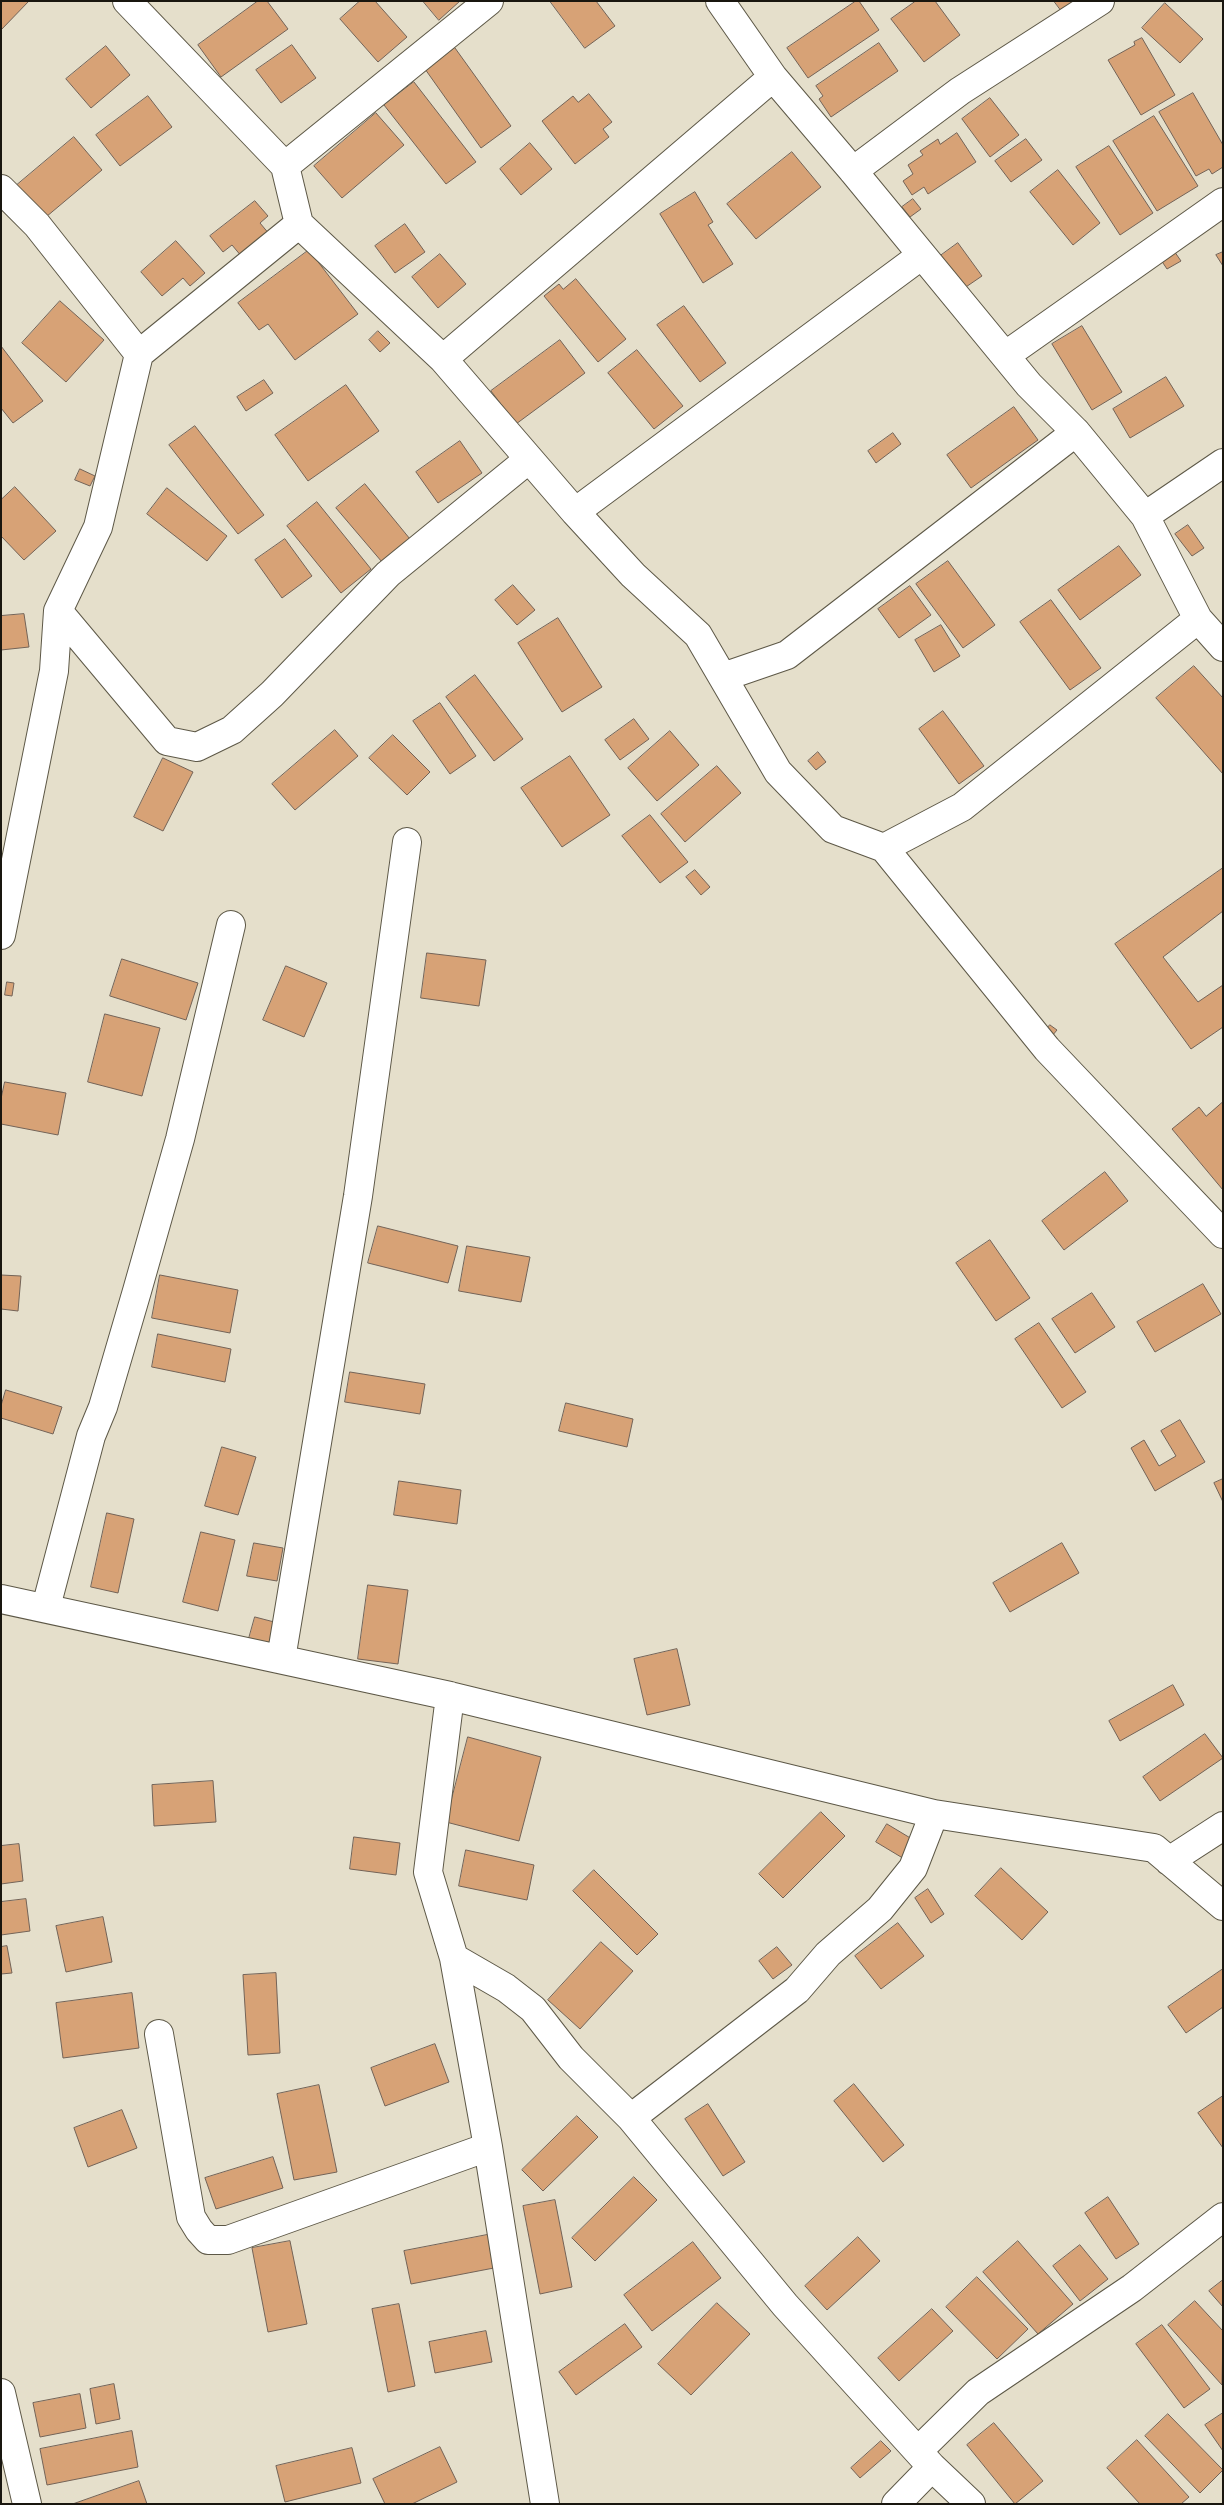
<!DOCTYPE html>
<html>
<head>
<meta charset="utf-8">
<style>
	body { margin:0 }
	#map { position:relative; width:1224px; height:2505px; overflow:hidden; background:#e5dfcb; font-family:Merriweather,serif }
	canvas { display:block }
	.frame { position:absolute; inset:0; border:2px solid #19160f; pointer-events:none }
</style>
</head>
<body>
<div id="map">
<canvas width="1224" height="2505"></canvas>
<div class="frame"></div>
</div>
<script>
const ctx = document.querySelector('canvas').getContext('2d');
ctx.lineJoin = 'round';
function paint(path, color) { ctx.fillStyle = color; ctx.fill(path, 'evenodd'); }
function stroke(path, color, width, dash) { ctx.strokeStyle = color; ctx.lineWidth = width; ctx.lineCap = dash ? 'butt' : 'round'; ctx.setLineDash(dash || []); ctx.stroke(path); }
const building = new Path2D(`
	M1,1H29L1,30Z
	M258,1H267L288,29L221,77L198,45Z
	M360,1H375L407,37L378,62L340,19Z
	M423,1H460L439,20Z
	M550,1H596L615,26L585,48Z
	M856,1H859L879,30L808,78L787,48Z
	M916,1H935L960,35L924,62L891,19Z
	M1054,1H1088L1067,18Z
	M1165,3L1203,39L1180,63L1142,28Z
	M1142,38L1175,95L1141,115L1108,60L1135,45L1134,42Z
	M879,43L898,71L831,117L819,99L823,96L816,86Z
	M292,45L316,78L281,103L256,70Z
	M106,46L130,75L91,108L66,79Z
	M455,48L511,126L481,148L425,69Z
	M414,82L476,162L446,184L384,105Z
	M1193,93L1223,145V167L1212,174L1209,169L1196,176L1159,112Z
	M589,94L612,122L603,129L609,137L575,164L542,121L573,96L578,102Z
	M148,96L172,127L120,166L96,135Z
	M990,98L1019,135L990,157L962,119Z
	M376,113L404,145L342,198L314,166Z
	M1154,116L1198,186L1157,211L1113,141Z
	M957,133L976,162L928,194L924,187L912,195L903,181L913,174L908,165L923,155L920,151L938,139L940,144Z
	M74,137L102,170L40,222L11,190Z
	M1026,139L1042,160L1011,182L995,161Z
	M530,143L552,169L521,195L500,169Z
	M1109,146L1153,213L1120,235L1076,167Z
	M792,152L821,187L756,239L727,204Z
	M1058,170L1100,223L1073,245L1030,192Z
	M695,192L713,222L708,225L733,264L703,283L660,214Z
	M913,199L921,209L910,217L902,207Z
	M255,201L268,216L260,223L270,235L242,257L232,245L223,252L210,236Z
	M405,224L425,252L395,273L375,246Z
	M176,241L205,273L190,286L183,278L162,296L141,272Z
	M958,243L982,276L960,291L936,259Z
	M1172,248L1181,261L1167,269L1159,257Z
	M309,250L358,314L295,360L268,324L259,330L238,303Z
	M1223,252V266L1216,255Z
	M440,254L466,284L438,308L412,277Z
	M576,279L626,339L598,362L544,296L559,284L563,289Z
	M60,301L104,340L66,382L22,343Z
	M684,306L726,363L700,382L657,325Z
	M1082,326L1122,392L1092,410L1052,344Z
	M378,331L390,343L380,352L369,340Z
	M560,340L585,373L516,424L491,391Z
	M1,346L43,401L13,423L1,408Z
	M637,350L683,406L654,429L608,373Z
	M1166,377L1184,406L1130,438L1113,409Z
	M264,380L273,393L246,411L237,397Z
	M346,385L379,431L308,481L275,435Z
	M1014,407L1038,440L971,488L947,455Z
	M195,426L264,515L238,534L169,445Z
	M893,433L901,444L876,463L868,451Z
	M460,441L482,473L438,503L416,472Z
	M80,469L95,476L90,486L75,480Z
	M365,484L410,539L382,562L336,508Z
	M15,487L56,531L24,560L1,536V500Z
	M167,488L227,536L207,561L147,514Z
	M317,502L371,569L341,593L287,526Z
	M1188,525L1204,548L1192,556L1175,534Z
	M285,539L312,576L282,598L255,560Z
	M1119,546L1141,575L1080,620L1058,590Z
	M948,561L995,625L963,648L916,584Z
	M513,585L535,610L517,625L495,600Z
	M910,586L931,615L899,638L878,609Z
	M1051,600L1101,668L1070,690L1020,622Z
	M24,614L29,647L1,650V616Z
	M558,618L602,687L562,712L518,643Z
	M941,625L960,656L934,672L915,640Z
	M1194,666L1223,698V774L1156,698Z
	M475,675L523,739L494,761L446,697Z
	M440,703L476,756L450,774L413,721Z
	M943,711L984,766L959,784L919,729Z
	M634,719L649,739L620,760L605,740Z
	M335,730L358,756L295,810L272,784Z
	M670,731L699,765L657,801L628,768Z
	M393,735L430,772L407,795L369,758Z
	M818,752L826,762L816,770L808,761Z
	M570,756L610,815L562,847L521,788Z
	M163,758L193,772L163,831L134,817Z
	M717,766L741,793L685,842L661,814Z
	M650,815L688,862L660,883L622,836Z
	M1223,868V911L1163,957L1198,1002L1223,985V1027L1191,1049L1115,944Z
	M695,870L710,887L701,895L686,877Z
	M427,953L486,960L479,1006L421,998Z
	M122,959L198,983L186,1020L110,996Z
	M286,966L327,983L304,1037L263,1020Z
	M7,982L14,983L12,996L5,995Z
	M105,1014L160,1028L142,1096L88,1082Z
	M1050,1025L1057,1030L1052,1036L1045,1031Z
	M5,1082L66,1093L58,1135L1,1124V1099Z
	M1223,1102V1190L1172,1129L1199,1107L1206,1116Z
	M1105,1172L1128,1201L1064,1250L1042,1221Z
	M378,1226L458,1246L448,1283L368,1263Z
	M990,1240L1030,1298L996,1321L956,1263Z
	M467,1246L530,1257L521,1302L459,1291Z
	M1,1275L21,1276L18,1311L1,1309Z
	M160,1275L238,1290L230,1333L152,1318Z
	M1203,1284L1221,1314L1155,1352L1137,1322Z
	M1092,1293L1115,1327L1075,1353L1052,1319Z
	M1039,1323L1086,1392L1062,1408L1015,1339Z
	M158,1334L231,1349L225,1382L152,1367Z
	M350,1372L425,1384L420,1414L345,1402Z
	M6,1390L62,1407L53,1434L1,1418V1406Z
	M566,1403L633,1419L627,1447L559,1431Z
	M1180,1420L1205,1462L1155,1491L1131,1448L1144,1440L1159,1466L1176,1456L1161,1431Z
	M222,1447L256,1457L238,1515L205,1506Z
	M1223,1479V1502L1214,1483Z
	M399,1481L461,1490L457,1524L394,1515Z
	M107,1513L134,1519L118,1593L91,1587Z
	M201,1532L235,1540L218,1611L183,1602Z
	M254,1543L283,1548L277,1581L247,1576Z
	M1062,1543L1079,1573L1010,1612L993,1583Z
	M368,1585L408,1590L398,1664L358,1659Z
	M255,1617L278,1623L271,1648L248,1642Z
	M677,1649L690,1705L647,1715L634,1659Z
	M1173,1685L1184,1705L1120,1741L1109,1721Z
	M1205,1734L1223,1758L1160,1801L1143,1777Z
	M468,1737L541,1757L519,1841L446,1822Z
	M213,1781L216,1822L154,1826L152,1785Z
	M821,1812L845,1836L783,1898L759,1874Z
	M887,1824L917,1842L906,1860L876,1842Z
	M354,1837L400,1843L396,1875L350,1869Z
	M19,1844L23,1881L1,1884V1846Z
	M466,1850L534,1865L527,1900L459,1886Z
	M1001,1868L1048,1912L1022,1940L975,1896Z
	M594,1870L658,1934L637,1955L573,1891Z
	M928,1889L944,1914L931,1923L915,1898Z
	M26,1899L30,1931L1,1935V1902Z
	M103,1917L112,1962L66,1972L56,1926Z
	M898,1923L924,1956L881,1989L855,1956Z
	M601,1942L633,1971L580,2029L548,2000Z
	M7,1946L12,1973L1,1974V1947Z
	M777,1947L792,1965L773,1979L759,1961Z
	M1223,1969V2007L1186,2033L1168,2007Z
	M276,1973L280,2053L248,2055L243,1975Z
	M132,1993L139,2048L63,2058L56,2003Z
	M435,2044L449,2082L385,2106L371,2068Z
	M854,2084L904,2145L883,2162L834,2101Z
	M319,2085L337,2172L294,2180L277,2094Z
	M1223,2096V2148L1198,2113Z
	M708,2104L745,2162L723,2176L685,2119Z
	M122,2110L137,2148L88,2167L74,2128Z
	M577,2116L598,2137L543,2191L522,2170Z
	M273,2157L283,2188L216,2209L205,2178Z
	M634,2177L657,2200L595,2261L572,2238Z
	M1108,2197L1139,2244L1116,2259L1085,2213Z
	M555,2200L572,2287L540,2294L523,2206Z
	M492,2234L499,2267L411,2284L404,2251Z
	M858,2237L880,2261L827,2310L805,2286Z
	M290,2241L307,2324L268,2332L252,2248Z
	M1018,2241L1073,2304L1038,2334L983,2272Z
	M693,2242L721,2278L652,2331L624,2295Z
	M1080,2245L1108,2279L1080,2301L1053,2266Z
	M977,2277L1028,2329L997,2359L946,2307Z
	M1223,2280V2307L1209,2291Z
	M1195,2301L1223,2331L1222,2385L1168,2325Z
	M717,2303L750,2334L691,2395L658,2364Z
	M399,2304L415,2386L388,2392L372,2309Z
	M932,2309L953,2331L899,2381L878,2358Z
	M625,2324L642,2347L576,2395L559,2372Z
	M1162,2325L1210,2389L1184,2408L1136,2344Z
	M486,2331L492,2362L435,2373L429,2342Z
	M114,2384L120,2419L96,2424L90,2389Z
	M80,2394L86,2428L40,2437L33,2403Z
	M1223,2413V2451L1205,2425Z
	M1168,2414L1223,2470L1200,2493L1145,2436Z
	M994,2423L1043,2481L1015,2504L967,2445Z
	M132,2431L138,2467L47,2485L40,2449Z
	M1137,2440L1189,2497L1181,2504H1140L1107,2468Z
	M881,2441L891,2451L860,2478L851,2468Z
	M440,2447L457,2482L412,2504H385L373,2479Z
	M352,2448L361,2483L285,2502L276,2466Z
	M139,2481L147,2504H73Z`);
const minor = new Path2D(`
	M127,1L285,166
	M489,1L285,166L299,224L443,359L575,512L633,575L698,635L778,772L833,829L884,848L962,807L1198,619
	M720,1L773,77L853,171L1029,385L1076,432L1145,516L1198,619L1223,647
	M853,171L960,91L1100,1
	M1,189L37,225L139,354L299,224
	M1006,355L1223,202
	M443,359L773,77
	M575,512L922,255
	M1145,516L1223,463
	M58,611L167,741L197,747L232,730L272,694L388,574L529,459
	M723,677L787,655L1076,432
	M884,848L1047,1049L1223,1234
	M1,935L54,671L58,611L98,527L139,354
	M1,1599L450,1696L934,1814L1154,1848L1223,1906
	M46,1607L91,1436L103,1407L137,1291L180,1139L231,925
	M281,1659L358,1196L407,842
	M450,1696L428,1872L454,1958L488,2147L545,2504
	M1169,1861L1223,1826
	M454,1958L506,1988L533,2009L571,2058L631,2118L785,2305L932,2467L971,2504
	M159,2034L191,2217L199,2230L208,2240H228L488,2147
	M631,2118L797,1990L828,1954L880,1909L913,1868L934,1814
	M1,2393L27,2504
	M918,2451L978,2392L1132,2288L1223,2217
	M896,2504L932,2467`);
paint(building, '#d7a276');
stroke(building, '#736357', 1);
stroke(minor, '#5d5847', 30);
stroke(minor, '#fff', 28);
</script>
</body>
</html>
